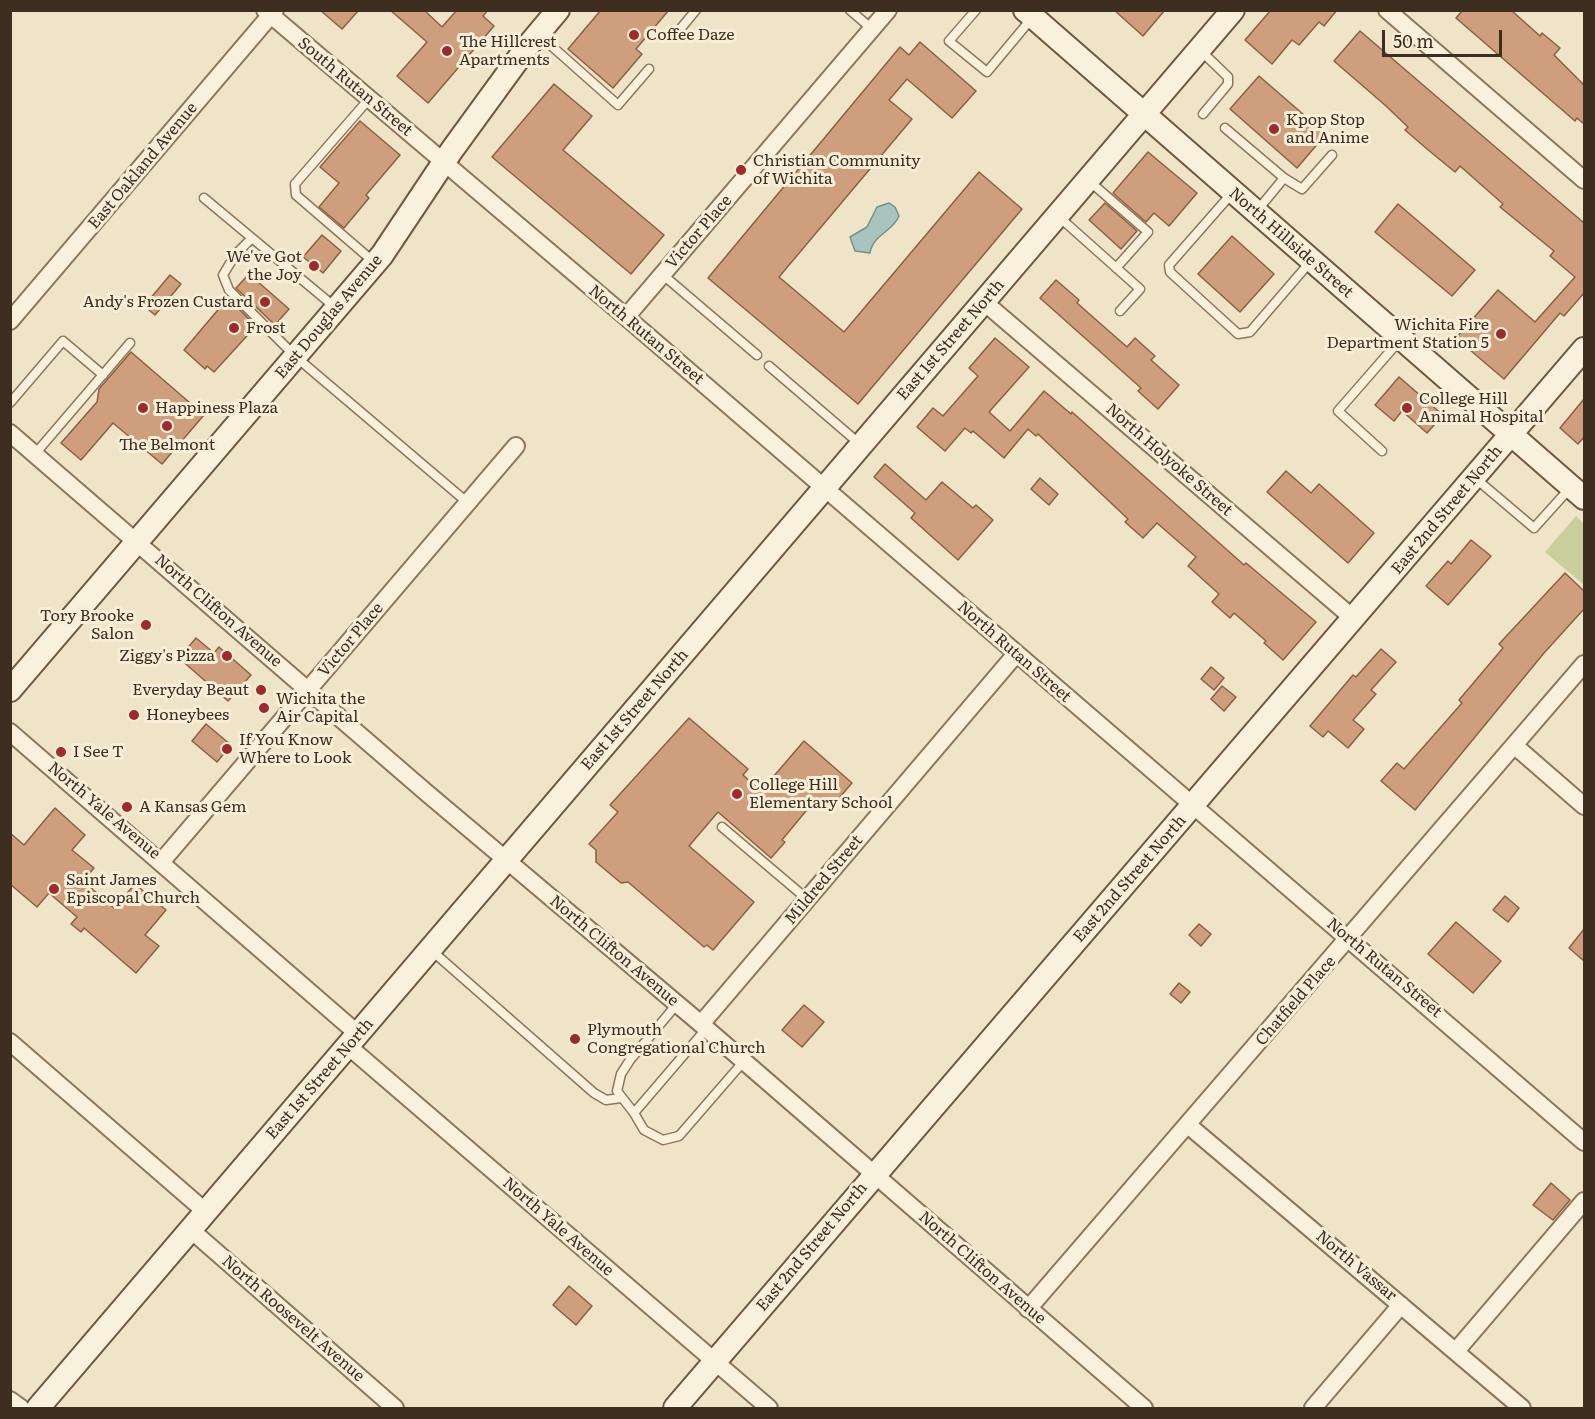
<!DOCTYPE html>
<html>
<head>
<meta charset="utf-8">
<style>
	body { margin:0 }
	#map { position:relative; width:1595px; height:1419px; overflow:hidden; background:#f0e4c8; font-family:Literata,serif }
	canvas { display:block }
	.frame { position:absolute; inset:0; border:12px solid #3d2e20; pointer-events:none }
	.scale { position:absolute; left:1382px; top:30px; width:120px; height:27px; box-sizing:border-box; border:3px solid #3d2e20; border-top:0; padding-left:8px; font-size:18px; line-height:21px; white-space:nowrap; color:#3d2e20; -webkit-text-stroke:4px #f7eed8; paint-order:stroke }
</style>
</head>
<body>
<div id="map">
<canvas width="1595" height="1419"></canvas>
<div class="frame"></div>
<div class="scale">50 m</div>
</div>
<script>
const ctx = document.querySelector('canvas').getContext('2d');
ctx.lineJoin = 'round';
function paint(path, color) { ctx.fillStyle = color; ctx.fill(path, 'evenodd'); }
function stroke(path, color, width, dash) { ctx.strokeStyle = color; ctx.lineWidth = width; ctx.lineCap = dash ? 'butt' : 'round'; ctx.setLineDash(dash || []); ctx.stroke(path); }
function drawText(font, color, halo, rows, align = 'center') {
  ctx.font = font + ' Literata,serif'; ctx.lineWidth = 6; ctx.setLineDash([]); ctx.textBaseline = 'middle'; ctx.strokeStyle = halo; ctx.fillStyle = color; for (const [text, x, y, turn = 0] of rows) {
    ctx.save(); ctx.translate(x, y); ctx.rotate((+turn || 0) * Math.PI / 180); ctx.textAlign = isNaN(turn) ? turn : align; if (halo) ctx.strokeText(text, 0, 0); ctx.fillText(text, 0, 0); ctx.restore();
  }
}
const green = new Path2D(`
	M1576,516L1584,524V585L1545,552Z`);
const water = new Path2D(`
	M889,203L895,207L899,216C893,232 873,234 870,253L855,251L850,237L867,227L877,207Z`);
const building = new Path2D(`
	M320,10H359L342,29Z
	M390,10H424L442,27L457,10H488L483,16L494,26L428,103L397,76L427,42Z
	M601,10H669L636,49L642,54L613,88L568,49Z
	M1114,10H1165L1143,36Z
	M1271,10H1337L1324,26L1319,22L1299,45L1292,40L1272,64L1245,40Z
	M1463,10H1511L1540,36L1542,33L1560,48L1554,55L1584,85V124L1577,118L1575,121L1456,18Z
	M1360,31L1584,223V293L1564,316L1560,313L1504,379L1456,338L1498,290L1535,322L1575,277L1550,256L1554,251L1500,207L1503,204L1460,166L1455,172L1427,149L1405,130L1408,127L1386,106L1334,61Z
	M920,42L976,91L952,118L907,79L889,100L912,119L779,277L844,332L979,172L1022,209L858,404L708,278L900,47L909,55Z
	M1259,76L1326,134L1297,168L1230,109Z
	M554,84L592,116L563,150L664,235L631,274L492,157Z
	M360,121L400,155L366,195L369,198L344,228L319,207L339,183L320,167Z
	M1148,152L1197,193L1169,226L1154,213L1146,222L1113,193Z
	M1105,203L1137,231L1121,249L1089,220Z
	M1398,204L1475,270L1452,296L1375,232Z
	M322,235L341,251L323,273L303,257Z
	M1232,236L1274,274L1240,312L1198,274Z
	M249,274L289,309L275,325L236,288Z
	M170,275L181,284L155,315L144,306Z
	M1056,280L1079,300L1077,303L1127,347L1135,338L1155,356L1151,360L1179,385L1158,409L1138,391L1141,388L1040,298Z
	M228,298L256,326L214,372L207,366L205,369L184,350Z
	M995,338L1029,367L989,412L1010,431L1044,391L1071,414L1072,412L1244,565L1246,563L1316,622L1283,660L1264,643L1266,641L1234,613L1230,618L1212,602L1219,594L1188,566L1196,557L1157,523L1143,538L1125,522L1128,519L1038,434L1036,436L1028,429L1004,458L973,431L971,433L965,428L945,451L917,427L933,408L943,416L978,376L969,368Z
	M131,352L204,415L162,464L113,423L81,460L61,443L97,402L99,389Z
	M1399,377L1443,415L1427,433L1402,411L1394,421L1375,405Z
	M1584,399V437L1578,444L1560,428Z
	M885,464L926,500L942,482L973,508L976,505L993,520L958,560L911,518L915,513L874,477Z
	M1286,471L1311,493L1319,484L1374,533L1348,563L1267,492Z
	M1040,478L1058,494L1049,505L1031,489Z
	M1471,540L1491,556L1448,605L1426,586L1448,561L1451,564Z
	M1565,573L1584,591V609L1544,653L1415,810L1381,781L1397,763L1404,769L1426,744L1462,703L1459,700L1503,648L1499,644Z
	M196,638L214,653L219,647L251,675L228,701L179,658Z
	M1381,649L1396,662L1371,690L1376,694L1353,720L1364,729L1348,748L1328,731L1323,737L1310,726L1353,675L1356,677Z
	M1211,667L1224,678L1214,690L1201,679Z
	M1222,686L1236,697L1224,711L1211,699Z
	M689,718L748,769L743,775L761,791L804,741L852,783L828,811L815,800L782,840L785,842L771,858L718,812L689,846L754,902L713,950L707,945L704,947L628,882L621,883L596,862V850L589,844L618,812L610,805Z
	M206,724L231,745L217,762L192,741Z
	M55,808L85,835L72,850L94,868L83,881L114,908L135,884L166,910L145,935L159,946L136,973L84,928L81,932L71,924L77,917L49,893L37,907L10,884V833L24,845Z
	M1505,896L1519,908L1508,922L1493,910Z
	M1456,922L1501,961L1473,993L1428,954Z
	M1199,924L1211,934L1201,946L1189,935Z
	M1584,929V961L1569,948Z
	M1179,983L1190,992L1181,1003L1170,994Z
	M804,1005L824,1022L802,1047L782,1030Z
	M1551,1183L1570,1200L1553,1220L1533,1205Z
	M569,1286L592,1306L576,1325L553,1305Z`);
const lane = new Path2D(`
	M850,10L872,29
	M976,10L949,41L987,72L1032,18
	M677,33L696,10
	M538,34L618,105L649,69
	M1200,50L1228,77V84L1203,114
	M369,99L295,184L296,195L375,263
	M1225,128L1284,178L1256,212
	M1284,178L1302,189L1332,155
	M1088,180L1148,232L1116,268
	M1233,192L1169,265L1170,272L1238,334L1250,332L1311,261
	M204,198L336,308
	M1058,216L1140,289L1120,311
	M252,238L235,255L223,275L229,290L296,357L468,503
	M662,274L757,355
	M769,366L861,445
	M10,403L63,341L103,375
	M1382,451L1338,411L1400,340
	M35,454L130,343
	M1475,478L1534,528L1570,488
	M722,827L807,899
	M431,950L594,1093L606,1100L621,1098
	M706,1029L634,1113L644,1130L663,1140L679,1136L744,1061
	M634,1113L617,1091L621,1074L630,1060L677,1004`);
const street = new Path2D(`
	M265,10L626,317L1584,1142
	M1387,10L1584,180
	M984,302L1354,619
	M626,317L888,10
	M10,321L275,10
	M10,433L428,794L701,1024L1144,1408
	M10,732L358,1034
	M1515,746L1584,806
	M162,861L516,446
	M701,1024L1016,654
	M10,1042L206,1212
	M348,1046L769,1408
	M1188,1125L1522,1408
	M191,1230L395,1408
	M1028,1309L1584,664
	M1456,1351L1584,1201
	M10,1400L21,1408
	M1313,1408L1401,1305`);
const secondary = new Path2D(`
	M1025,10L1584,498
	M10,690L382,255L452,150L527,47L558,10
	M38,1408L1233,10
	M675,1408L1584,349`);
const markers = [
	[634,35,6,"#9e2a2b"],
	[447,51,6,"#9e2a2b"],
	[1274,129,6,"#9e2a2b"],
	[741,170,6,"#9e2a2b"],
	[314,266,6,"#9e2a2b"],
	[265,302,6,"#9e2a2b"],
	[234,328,6,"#9e2a2b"],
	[1501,334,6,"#9e2a2b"],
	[143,408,6,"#9e2a2b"],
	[1407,408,6,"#9e2a2b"],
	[167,426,6,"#9e2a2b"],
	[146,625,6,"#9e2a2b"],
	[227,656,6,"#9e2a2b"],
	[261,690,6,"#9e2a2b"],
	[264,708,6,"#9e2a2b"],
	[134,715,6,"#9e2a2b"],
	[227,749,6,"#9e2a2b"],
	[61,752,6,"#9e2a2b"],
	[737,794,6,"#9e2a2b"],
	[127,807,6,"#9e2a2b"],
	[54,889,6,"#9e2a2b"],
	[575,1039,6,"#9e2a2b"]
];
const poiNames = [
	["Coffee Daze",646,35],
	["The Hillcrest",459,42],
	["Apartments",459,60],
	["Kpop Stop",1286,120],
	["and Anime",1286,138],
	["Christian Community",753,161],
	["of Wichita",753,179],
	["We've Got",302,257,"right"],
	["the Joy",302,275,"right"],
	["Andy's Frozen Custard",253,302,"right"],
	["Wichita Fire",1489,325,"right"],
	["Department Station 5",1489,343,"right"],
	["Frost",246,328],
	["College Hill",1419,399],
	["Animal Hospital",1419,417],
	["Happiness Plaza",155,408],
	["The Belmont",167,445,"center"],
	["Tory Brooke",134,616,"right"],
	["Salon",134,634,"right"],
	["Ziggy's Pizza",215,656,"right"],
	["Everyday Beaut",249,690,"right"],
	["Wichita the",276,699],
	["Air Capital",276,717],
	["Honeybees",146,715],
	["If You Know",239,740],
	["Where to Look",239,758],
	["I See T",73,752],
	["College Hill",749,785],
	["Elementary School",749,803],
	["A Kansas Gem",139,807],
	["Saint James",66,880],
	["Episcopal Church",66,898],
	["Plymouth",587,1030],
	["Congregational Church",587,1048]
];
const streetNames = [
	["South Rutan Street",355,87,40],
	["East Oakland Avenue",143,166,-50],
	["Victor Place",699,232,-49],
	["North Hillside Street",1291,243,41],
	["East Douglas Avenue",329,317,-50],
	["North Rutan Street",646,335,40],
	["East 1st Street North",951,340,-49],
	["North Holyoke Street",1169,460,41],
	["East 2nd Street North",1447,510,-50],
	["North Clifton Avenue",218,611,41],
	["Victor Place",351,640,-50],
	["North Rutan Street",1014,652,41],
	["East 1st Street North",635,710,-49],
	["North Yale Avenue",104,811,40],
	["East 2nd Street North",1130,879,-49],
	["Mildred Street",824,880,-50],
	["North Clifton Avenue",614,951,40],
	["North Rutan Street",1384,968,40],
	["Chatfield Place",1296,1001,-49],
	["East 1st Street North",320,1079,-49],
	["North Yale Avenue",558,1227,41],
	["East 2nd Street North",812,1247,-50],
	["North Vassar",1356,1266,40],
	["North Clifton Avenue",982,1268,41],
	["North Roosevelt Avenue",293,1319,41]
];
paint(green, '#c9cf9b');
paint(water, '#a9c4bc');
stroke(water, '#6f938a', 1.5);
paint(building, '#cf9f7d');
stroke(building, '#8d5f41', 1.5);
stroke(lane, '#8d765c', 11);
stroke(street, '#8d765c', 20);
stroke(secondary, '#6f573f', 26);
stroke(lane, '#faf1dc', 8);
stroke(street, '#faf1dc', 16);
stroke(secondary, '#faf1dc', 22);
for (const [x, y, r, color] of markers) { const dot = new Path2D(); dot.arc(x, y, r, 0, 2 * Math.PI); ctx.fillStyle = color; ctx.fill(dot); stroke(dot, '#f7eed8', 2); }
drawText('16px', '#3d2e20', '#f7eed8', poiNames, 'left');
drawText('16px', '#3d2e20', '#f7eed8', streetNames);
</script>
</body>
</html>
